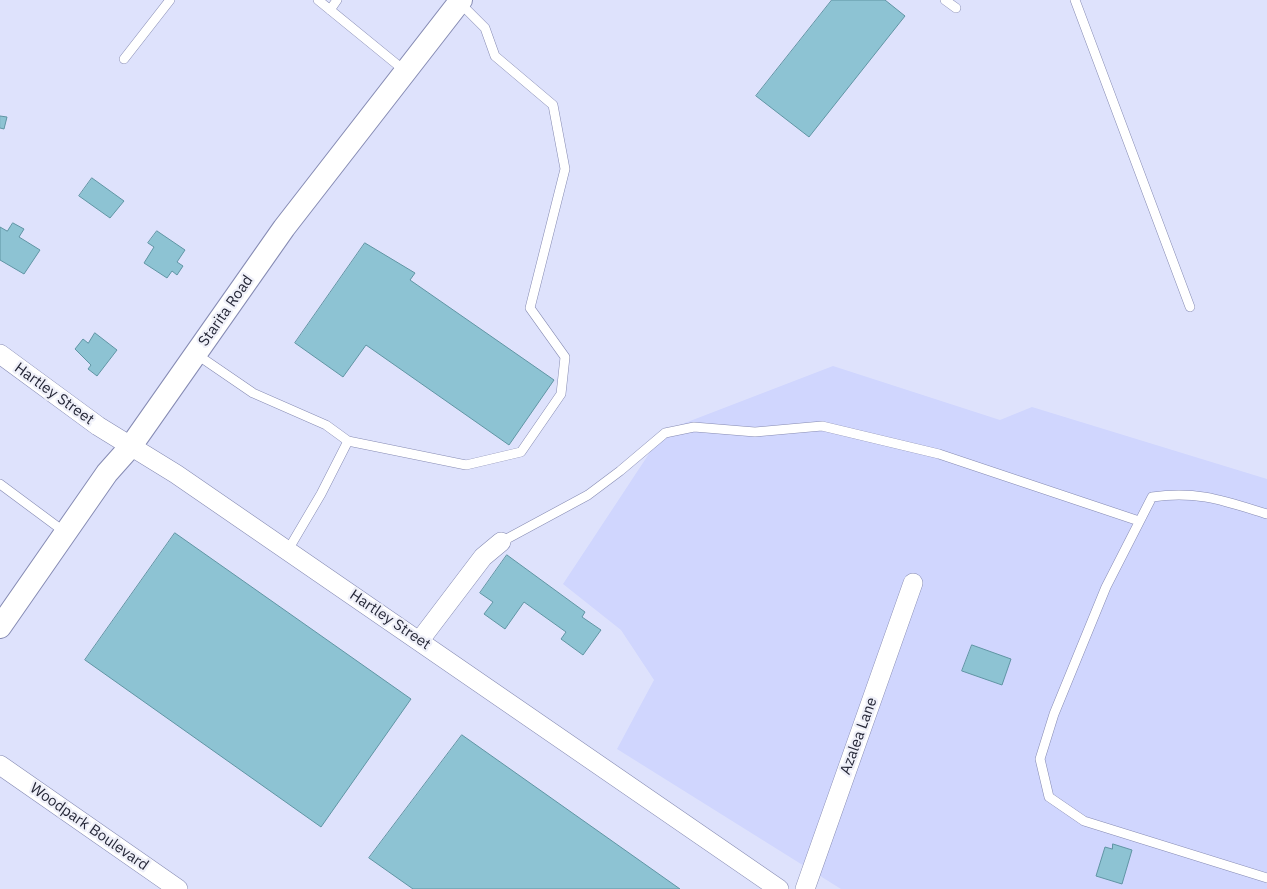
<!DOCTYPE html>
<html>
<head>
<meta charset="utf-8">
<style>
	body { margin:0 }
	canvas { display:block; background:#dee2fc }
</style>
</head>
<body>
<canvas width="1267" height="889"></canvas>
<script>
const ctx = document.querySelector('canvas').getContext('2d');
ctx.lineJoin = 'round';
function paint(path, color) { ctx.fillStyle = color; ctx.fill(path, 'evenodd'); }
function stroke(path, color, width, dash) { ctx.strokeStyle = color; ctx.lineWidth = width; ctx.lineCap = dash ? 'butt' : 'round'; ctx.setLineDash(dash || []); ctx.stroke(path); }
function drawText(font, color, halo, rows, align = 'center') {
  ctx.font = font + ' "IBM Plex Sans",sans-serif'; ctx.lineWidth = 4.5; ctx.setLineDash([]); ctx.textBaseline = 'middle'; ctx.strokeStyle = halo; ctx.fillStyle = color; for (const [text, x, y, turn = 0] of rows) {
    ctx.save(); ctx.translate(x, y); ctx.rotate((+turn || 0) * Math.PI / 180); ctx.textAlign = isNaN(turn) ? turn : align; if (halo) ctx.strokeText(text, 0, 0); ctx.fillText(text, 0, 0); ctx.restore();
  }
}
const built = new Path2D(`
	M833,366L1000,420L1032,407L1267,479V889H841L617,749L654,680L621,630L563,584L664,431Z`);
const building = new Path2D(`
	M832,0H885L905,16L809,137L756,96Z
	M0,116L7,117L4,129L0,128Z
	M92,178L124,201L110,218L79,196Z
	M13,223L24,229L19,237L40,250L24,274L0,260V227L7,231Z
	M157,231L185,250L177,262L183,266L177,275L172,271L167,278L144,263L154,247L148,243Z
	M365,243L415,273L410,280L554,380L509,445L366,345L343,377L295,343Z
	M95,333L117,350L97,376L88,369L91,365L75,349L83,339L88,343Z
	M175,533L411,699L321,827L85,660Z
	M507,555L585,612L582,617L601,630L583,655L561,639L566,632L524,602L505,629L484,614L493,602L480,593Z
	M972,645L1011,659L1002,685L962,671Z
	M462,735L680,889H413L369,858Z
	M1113,844L1132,850L1122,884L1096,876L1105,847L1112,849Z`);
const service = new Path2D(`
	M318,0L405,71
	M945,0L956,8
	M1075,0L1190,307
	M330,10L337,0
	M124,59L170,0
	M196,354L253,393L326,425L348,441L321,494L288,550
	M348,441L466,465L521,452L561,394L565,357L530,308L565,169L553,105L495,56L485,28L460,3
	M0,484L66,533
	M1267,514C1225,501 1197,490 1152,497L1106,587L1054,714L1040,759L1049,797L1084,821L1267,878
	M501,542L588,495L620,471L665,433L694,427L755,432L822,426L939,454L1139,521`);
const minor = new Path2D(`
	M0,354L98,426L176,474L779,889
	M420,640L483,557L501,542
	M0,765L178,889
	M805,889L913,583`);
const tertiary = new Path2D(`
	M0,627L107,473L131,446L284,228L461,0`);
const streetNames = [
	["Starita Road",226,311,-55],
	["Hartley Street",54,394,36],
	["Hartley Street",390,620,34],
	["Azalea Lane",859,736,-70],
	["Woodpark Boulevard",89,827,35]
];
paint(built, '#d0d6fe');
paint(building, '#8dc3d3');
stroke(building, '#6095a4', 1);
stroke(service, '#868bb3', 10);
stroke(minor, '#868bb3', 20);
stroke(tertiary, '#868bb3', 24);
stroke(service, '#fff', 9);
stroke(minor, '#fff', 19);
stroke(tertiary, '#fff', 22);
drawText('15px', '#252737', '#eff0f9', streetNames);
</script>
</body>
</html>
